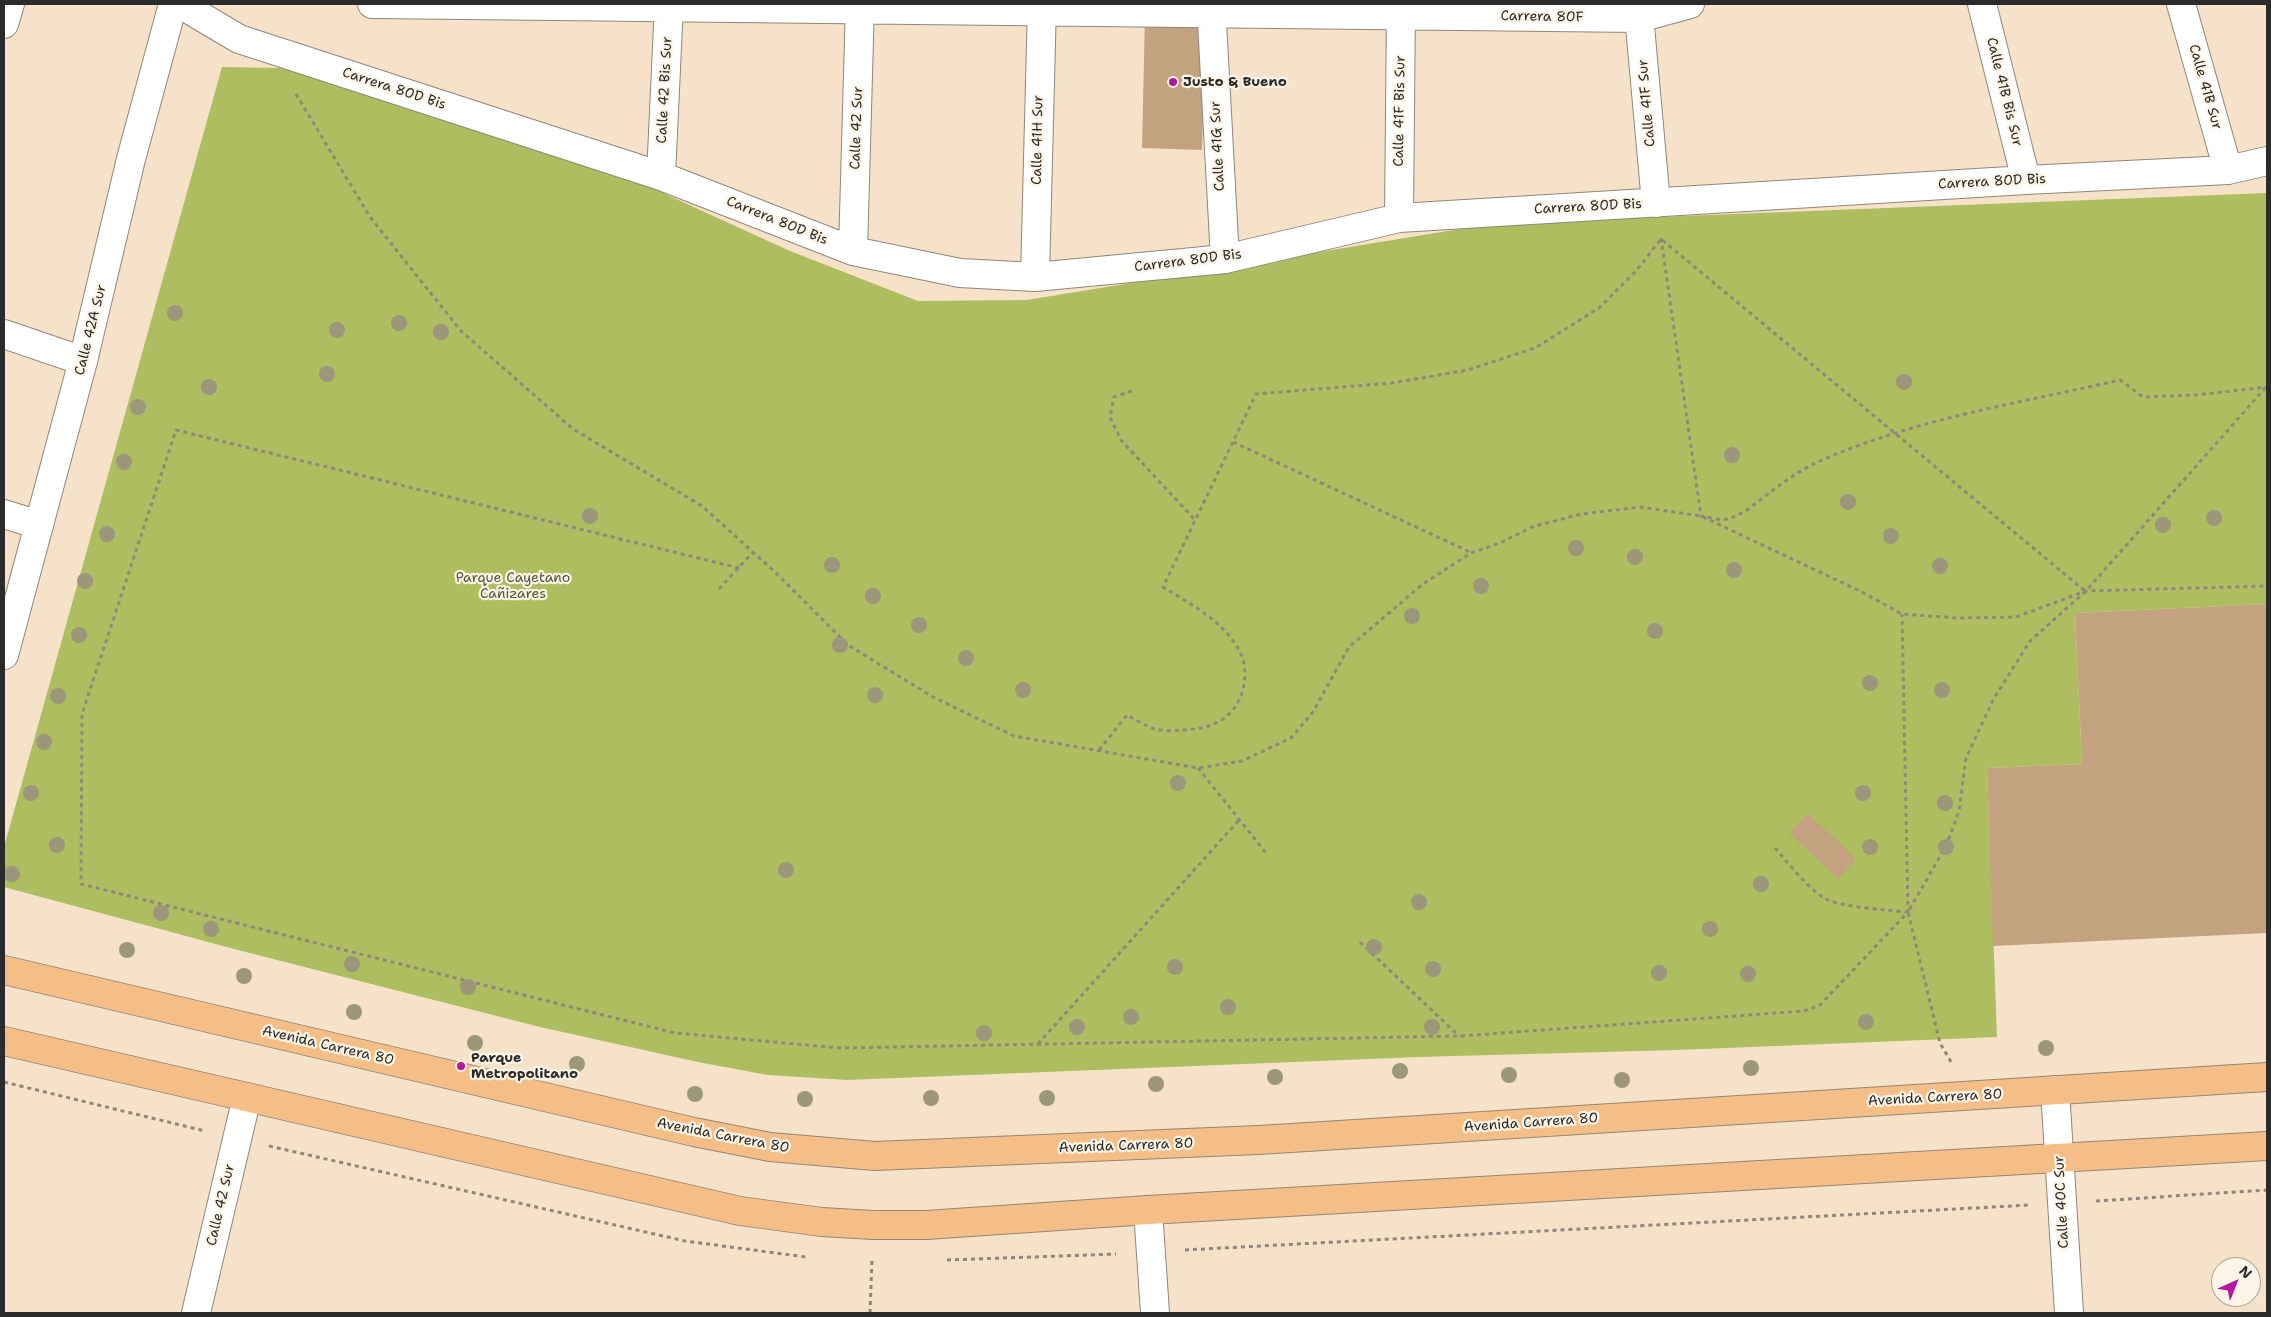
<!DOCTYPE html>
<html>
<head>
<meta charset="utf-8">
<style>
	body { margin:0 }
	#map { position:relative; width:2271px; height:1317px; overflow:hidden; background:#f6e2c8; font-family:"Shantell Sans",sans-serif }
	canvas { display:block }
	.frame { position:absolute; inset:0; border:5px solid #2b2b2b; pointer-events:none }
	.north { position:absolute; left:2211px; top:1257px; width:50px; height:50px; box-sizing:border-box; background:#fcf5e5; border:1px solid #a8a49b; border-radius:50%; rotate:44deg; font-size:14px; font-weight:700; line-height:20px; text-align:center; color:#2b2b2b }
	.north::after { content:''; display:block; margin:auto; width:18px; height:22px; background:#b5179e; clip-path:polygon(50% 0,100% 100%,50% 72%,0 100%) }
</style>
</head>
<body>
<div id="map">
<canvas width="2271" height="1317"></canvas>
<div class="frame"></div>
<div class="north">N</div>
</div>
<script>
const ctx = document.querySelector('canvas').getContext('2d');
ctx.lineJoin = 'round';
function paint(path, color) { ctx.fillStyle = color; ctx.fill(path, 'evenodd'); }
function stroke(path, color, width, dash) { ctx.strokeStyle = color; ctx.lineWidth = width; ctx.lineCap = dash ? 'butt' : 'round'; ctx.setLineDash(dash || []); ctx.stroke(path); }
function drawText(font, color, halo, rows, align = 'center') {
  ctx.font = font + ' "Shantell Sans",sans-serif'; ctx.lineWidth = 4.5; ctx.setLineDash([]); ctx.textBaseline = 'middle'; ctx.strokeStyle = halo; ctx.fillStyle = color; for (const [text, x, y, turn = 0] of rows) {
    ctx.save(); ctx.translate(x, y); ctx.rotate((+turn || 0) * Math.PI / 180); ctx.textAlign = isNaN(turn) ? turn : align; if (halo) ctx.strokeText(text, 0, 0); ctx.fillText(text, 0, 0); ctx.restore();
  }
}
const green = new Path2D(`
	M222,67L280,68L433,108L593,161L790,251L918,301L1027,300L1472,227L1658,217L2267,193V604L2075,613L2082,764L1987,768L1997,1037L1677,1050L1418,1057L847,1080L768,1075L698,1062L540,1027L238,950L4,887V847Z`);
const building = new Path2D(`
	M1145,15L1205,17L1202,150L1142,148Z
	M2267,604V933L1993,946L1987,768L2082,764L2075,613Z
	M1808,813L1856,859L1838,879L1789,833Z`);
const path = new Path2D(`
	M296,94L370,217L461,331L573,429L702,506L774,571L848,645L933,697L1014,736L1198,768L1242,761L1291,738L1313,712L1349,647L1423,584L1471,553L1500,543L1532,527L1581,514L1640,507L1701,516L1860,591L1902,614L1957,618L2016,617L2086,591L2267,586
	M1661,238L1701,516C1709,517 1720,521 1727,519C1743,515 1756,503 1769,493C1785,481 1802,469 1820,461C1915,419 2019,403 2120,380L2143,397L2195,395L2267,387
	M1132,391L1114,397L1110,417L1121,440L1195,520
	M1233,442L1470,552
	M739,568L176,430L82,714L81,884L675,1033L840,1048L1460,1036L1804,1011L1820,1005L1908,912L1902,614
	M719,589L753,552
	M1099,750L1127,715C1136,720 1146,726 1155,729C1162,731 1173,731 1181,730C1211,729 1234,720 1243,690C1246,677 1246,662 1239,650C1222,620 1192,605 1163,587L1256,394L1392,383L1468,370L1535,348L1599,308L1636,271L1661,239L2085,591
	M1198,768L1266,853
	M1775,848C1790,865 1805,885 1824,898C1839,907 1887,910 1907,912
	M1360,942L1459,1036
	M1038,1044L1239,820
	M1951,1062L1940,1043L1908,912L1946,846L1959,811L1966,758L1993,700L2030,641L2086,591L2266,387
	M4,1082L205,1131
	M269,1146L685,1241L806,1257
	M2096,1201L2267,1190
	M1185,1250L2030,1205
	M947,1260L1116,1254
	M870,1313L872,1259`);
const minor = new Path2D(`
	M180,4L239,39L661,176L853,251L960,273L1035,277L1225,259L1399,218L2026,180L2228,170L2267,161
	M372,4L1639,18L1690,4
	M1211,4L1225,259
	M1638,4L1656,203
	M1982,4L2026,180
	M2181,4L2228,170
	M4,24L10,4
	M661,176L669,4
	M1399,218L1401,4
	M853,251L860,4
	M1035,277L1042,4
	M4,334L83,361
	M4,514L39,525
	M1148,1210L1155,1313
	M196,1313L247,1097`);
const tertiary = new Path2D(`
	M4,655L83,361L131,159L173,4
	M2055,1090L2069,1313`);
const primary = new Path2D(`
	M4,970L694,1132L770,1147L875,1156L1259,1140L2267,1077
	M4,1041L740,1211L822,1222L873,1225H926L1148,1210L2267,1146`);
const trees = [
	[175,313],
	[399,323],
	[337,330],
	[441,332],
	[327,374],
	[1904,382],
	[209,387],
	[138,407],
	[1732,455],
	[124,462],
	[1848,502],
	[590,516],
	[2214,518],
	[2163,525],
	[107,534],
	[1891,536],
	[1576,548],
	[1635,557],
	[832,565],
	[1940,566],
	[1734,570],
	[85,581],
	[1481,586],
	[873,596],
	[1412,616],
	[919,625],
	[1655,631],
	[79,635],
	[840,645],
	[966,658],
	[1870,683],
	[1023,690],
	[1942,690],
	[875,695],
	[58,696],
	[44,742],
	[1178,783],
	[31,793],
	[1863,793],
	[1945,803],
	[57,845],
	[1870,847],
	[1946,847],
	[786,870],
	[12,874],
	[1761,884],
	[1419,902],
	[161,913],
	[211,929],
	[1710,929],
	[1374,947],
	[127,950],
	[352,964],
	[1175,967],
	[1433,969],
	[1659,973],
	[1748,974],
	[244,976],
	[468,987],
	[1228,1007],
	[354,1012],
	[1131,1017],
	[1866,1022],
	[1077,1027],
	[1432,1027],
	[984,1033],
	[475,1043],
	[2046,1048],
	[577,1064],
	[1751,1068],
	[1400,1071],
	[1509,1075],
	[1275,1077],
	[1622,1080],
	[1156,1084],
	[695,1094],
	[931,1098],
	[1047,1098],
	[805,1099]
];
const markers = [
	[1173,82,5,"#b5179e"],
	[461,1066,5,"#b5179e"]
];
const streetNames = [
	["Carrera 80F",1542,17,1],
	["Calle 41B Sur",2205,87,74],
	["Carrera 80D Bis",394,89,18],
	["Calle 42 Bis Sur",665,90,-87],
	["Calle 41B Bis Sur",2004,92,76],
	["Calle 41F Sur",1647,103,-95],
	["Calle 41F Bis Sur",1400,111,-89],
	["Calle 42 Sur",857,128,-88],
	["Calle 41H Sur",1038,140,-89],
	["Calle 41G Sur",1218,146,-93],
	["Carrera 80D Bis",1992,182,-3],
	["Carrera 80D Bis",1588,207,-3],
	["Carrera 80D Bis",777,221,22],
	["Carrera 80D Bis",1188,261,-7],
	["Calle 42A Sur",91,330,-76],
	["Avenida Carrera 80",328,1046,13],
	["Avenida Carrera 80",1935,1098,-3],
	["Avenida Carrera 80",1531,1123,-4],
	["Avenida Carrera 80",723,1136,11],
	["Avenida Carrera 80",1126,1146,-2],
	["Calle 40C Sur",2062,1202,-93],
	["Calle 42 Sur",221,1205,-77]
];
const poiNames = [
	["Justo & Bueno",1183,82],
	["Parque",471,1058],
	["Metropolitano",471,1074]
];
const parkNames = [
	["Parque Cayetano",513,578],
	["Cañizares",513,594]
];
paint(green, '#aebd5f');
paint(building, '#c3a280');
stroke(minor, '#90867a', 30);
stroke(tertiary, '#90867a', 30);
stroke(primary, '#90867a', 30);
stroke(path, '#90867a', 3, [4, 4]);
stroke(minor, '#fff', 28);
stroke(tertiary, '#fff', 28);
stroke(primary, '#f6be87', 28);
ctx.fillStyle = '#9c967a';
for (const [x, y] of trees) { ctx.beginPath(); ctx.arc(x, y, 8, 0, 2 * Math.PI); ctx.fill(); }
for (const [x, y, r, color] of markers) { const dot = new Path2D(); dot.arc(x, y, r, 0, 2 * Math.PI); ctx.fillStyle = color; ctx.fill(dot); stroke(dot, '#fcf5e5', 2); }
drawText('14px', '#2b2b2b', '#fcf5e5', streetNames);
drawText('bold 14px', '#2b2b2b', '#fcf5e5', poiNames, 'left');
drawText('14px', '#52573b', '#fcf5e5', parkNames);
</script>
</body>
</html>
